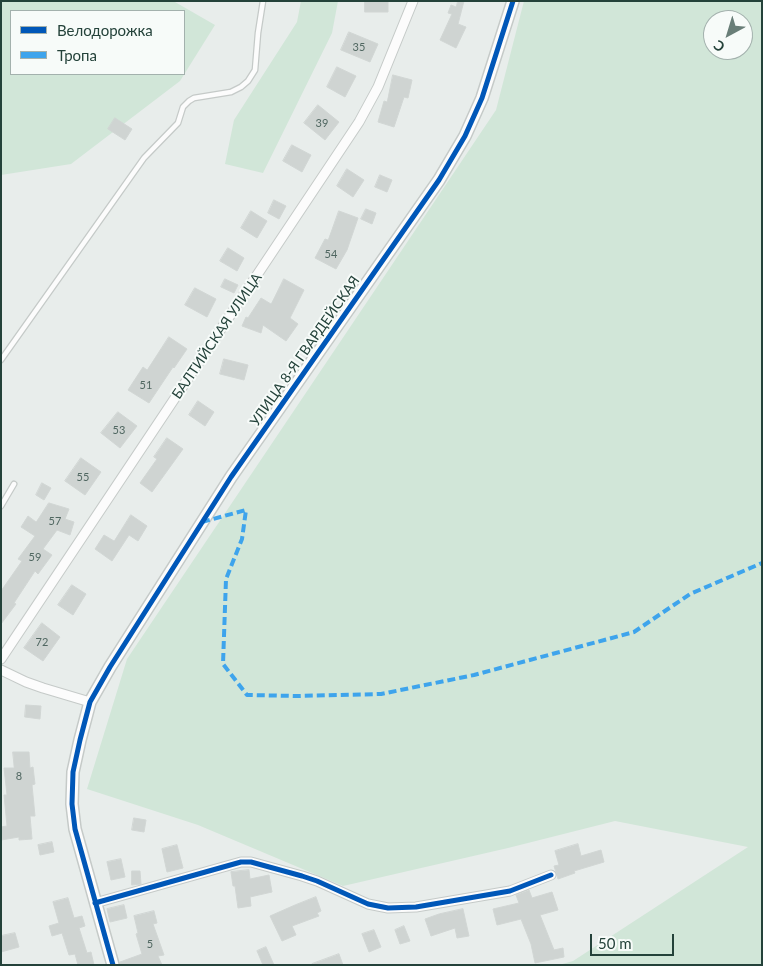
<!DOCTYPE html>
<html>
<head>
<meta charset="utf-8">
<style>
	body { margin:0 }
	#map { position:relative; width:763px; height:966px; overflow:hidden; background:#e8edeb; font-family:Lato,sans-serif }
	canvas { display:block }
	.frame { position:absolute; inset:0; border:2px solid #24423a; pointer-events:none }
	.legend { position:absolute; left:10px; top:10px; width:175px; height:65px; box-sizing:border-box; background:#f7fbf9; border:1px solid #a3b1ad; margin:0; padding:6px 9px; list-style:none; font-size:15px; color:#24423a }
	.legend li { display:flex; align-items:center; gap:10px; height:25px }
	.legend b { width:25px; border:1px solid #a3b1ad }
	.north { position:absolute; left:703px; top:10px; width:50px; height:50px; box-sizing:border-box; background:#f7fbf9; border:1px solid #a3b1ad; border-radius:50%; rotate:219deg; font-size:14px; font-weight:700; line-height:20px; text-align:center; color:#24423a }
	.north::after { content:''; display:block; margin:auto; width:18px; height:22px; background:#697e78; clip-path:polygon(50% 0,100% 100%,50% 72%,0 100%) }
	.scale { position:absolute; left:590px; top:934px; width:84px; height:22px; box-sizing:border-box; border:2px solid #24423a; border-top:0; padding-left:6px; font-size:15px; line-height:18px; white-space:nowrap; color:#24423a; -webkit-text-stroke:4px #f7fbf9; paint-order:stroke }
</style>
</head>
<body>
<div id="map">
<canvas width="763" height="966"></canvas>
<div class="frame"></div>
<ul class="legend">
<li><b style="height:6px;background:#0057b8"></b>Велодорожка</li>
<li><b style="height:6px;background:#3ea4ec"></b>Тропа</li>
</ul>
<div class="north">С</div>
<div class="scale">50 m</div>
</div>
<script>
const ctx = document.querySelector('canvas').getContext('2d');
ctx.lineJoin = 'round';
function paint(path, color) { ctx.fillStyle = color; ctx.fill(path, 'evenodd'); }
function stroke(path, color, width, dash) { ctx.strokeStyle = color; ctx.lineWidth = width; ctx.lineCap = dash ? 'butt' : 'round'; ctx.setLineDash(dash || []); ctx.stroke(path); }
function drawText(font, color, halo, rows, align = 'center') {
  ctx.font = font + ' Lato,sans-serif'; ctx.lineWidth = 4; ctx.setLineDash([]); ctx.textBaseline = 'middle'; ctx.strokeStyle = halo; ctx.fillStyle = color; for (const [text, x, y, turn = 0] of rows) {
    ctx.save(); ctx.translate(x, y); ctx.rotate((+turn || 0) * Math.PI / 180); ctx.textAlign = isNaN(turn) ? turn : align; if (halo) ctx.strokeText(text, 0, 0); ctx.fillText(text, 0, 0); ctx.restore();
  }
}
const green = new Path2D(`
	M1,1H175V2L215,25L180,81L71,164L1,175ZM11,11H184V74H11Z
	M301,1H338L332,33L263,173L225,164L234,120L297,22Z
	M524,1H762V965H559L573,961L748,847L615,821L508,848L343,886L198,825L87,789L127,659L496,110ZM713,20H743V50H713Z`);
const building = new Path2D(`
	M365,1H388V12H365Z
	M458,1H464L458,24L466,27L456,48L440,40L452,14L448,13L451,5L456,7Z
	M349,32L378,44L370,62L341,50Z
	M337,67L356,76L345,97L327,87Z
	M393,75L412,80L408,98L404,97L394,127L378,122L384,101L387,102Z
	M318,105L339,122L325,140L304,123Z
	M115,118L132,129L125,140L108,129Z
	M292,145L311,155L302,172L283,161Z
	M347,169L364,180L353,197L337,186Z
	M380,175L392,180L387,192L375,187Z
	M274,200L286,206L279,219L268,213Z
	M366,209L376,213L372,224L361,219Z
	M251,211L267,221L257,238L241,228Z
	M339,211L358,218L347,250L336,269L315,258L325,239L328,240Z
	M228,248L244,258L237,271L220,261Z
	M225,279L238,285L234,293L221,287Z
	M284,279L304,290L290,318L298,324L286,341L263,325L261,333L242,326L246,317L248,318L261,298L271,304Z
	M195,288L216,299L207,317L185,305Z
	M169,337L187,349L174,368L173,367L149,403L128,390L143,367L147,370Z
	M224,359L248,365L244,380L220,374Z
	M198,401L214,412L205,426L189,415Z
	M118,412L137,426L120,448L101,433Z
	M167,438L183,449L152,492L140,483L157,459L154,457Z
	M81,458L101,472L85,495L65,481Z
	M42,483L51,488L44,500L36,495Z
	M49,503L69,509L65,519L74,522L70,535L57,530L43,549L52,555L38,574L35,571L14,603L16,604L1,624V591L22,561L18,559L35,536L21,527L28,516L36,522Z
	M131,515L147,526L138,541L129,535L112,561L95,549L104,535L114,541Z
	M72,585L86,594L73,615L58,605Z
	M42,623L60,637L43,661L24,648Z
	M26,705L41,706L40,719L25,717Z
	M13,752H29L30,768L33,767L35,784L32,785L35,816H30L32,839L19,840V837L1,840V827L7,826L4,795H7L4,768H14Z
	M134,818L146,820L144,832L132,830Z
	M52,842L54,852L40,855L38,845Z
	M578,844L581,856L601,850L604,862L574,871L575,873L558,879L554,866L559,865L555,851Z
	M177,845L183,868L167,872L162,849Z
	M121,859L125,877L111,880L107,862Z
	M249,870L250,879L269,875L272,892L250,897L251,906L238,908L235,886H233L231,872Z
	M132,871H140L141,884L132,885Z
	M529,890L532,898L552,892L558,910L540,915L554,950L563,948L564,957L535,963L531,944L521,919L497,925L493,909L519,903L516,895Z
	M316,897L321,911L317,913L319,916L292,926L296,935L282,941L270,916L295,905Z
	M68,898L74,918L82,916L85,926L79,928L87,953L91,952L94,965H78L75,954L69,955L62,933L52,936L49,926L59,923L53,902Z
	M124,905L127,918L110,922L107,909Z
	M463,909L469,936L457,938L455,928L431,936L425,919L439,914Z
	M154,911L157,923L153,924L164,955L158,956L162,965H120V962L142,954L136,934L138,933L134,916Z
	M404,926L410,941L400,944L395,930Z
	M374,930L381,947L369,952L362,934Z
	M15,933L19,947L1,952V936Z
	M266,947L274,965H263L257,951Z
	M339,954L343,965H312V964Z`);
const service = new Path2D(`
	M1,360L144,158L178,123L183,107L189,101L194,98L231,92L241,87L248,81L255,70L258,33L263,1
	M1,506L14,484`);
const minor = new Path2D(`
	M1,659L359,122L378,87L413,1
	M1,670L26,682L43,688L90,702
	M95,903L241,862H251L302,876L317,881L368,904L388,908L416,907L510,891L551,875`);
const tertiary = new Path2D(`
	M113,965L75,829L72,804L73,772L80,740L90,702L110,667L231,477L439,180L465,136L482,98L513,1`);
const quiet = new Path2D(`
	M202,522L246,510L242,539L226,579L223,664L247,695L296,696L381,694L474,675L634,632L690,594L762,563`);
const cycleway = new Path2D(`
	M95,903L241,862H251L302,876L317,881L368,904L388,908L416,907L510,891L551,875
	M113,965L75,829L72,804L73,772L80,740L90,702L110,667L231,477L439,180L465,136L482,98L513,1`);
const numberNames = [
	["35",359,47],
	["39",322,123],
	["54",331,254],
	["51",146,385],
	["53",119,430],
	["55",83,477],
	["57",55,521],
	["59",35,557],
	["72",42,642],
	["8",19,776],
	["5",150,944]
];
const streetNames = [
	["БАЛТИЙСКАЯ УЛИЦА",217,336,-56],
	["УЛИЦА 8-Я ГВАРДЕЙСКАЯ",305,351,-55]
];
paint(green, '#d1e6d8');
paint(building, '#cfd4d2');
stroke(building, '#d1d6d4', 1);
stroke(service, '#c5cac8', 7);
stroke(minor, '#c5cac8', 11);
stroke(tertiary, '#c5cac8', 14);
stroke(service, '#fcfcfc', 4.5);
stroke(minor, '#fcfcfc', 9);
stroke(tertiary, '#fcfcfc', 11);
stroke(quiet, '#3ea4ec', 4, [8, 4]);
stroke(cycleway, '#0057b8', 5);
drawText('11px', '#506761', null, numberNames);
drawText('14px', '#24423a', '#f7fbf9', streetNames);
</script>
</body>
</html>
